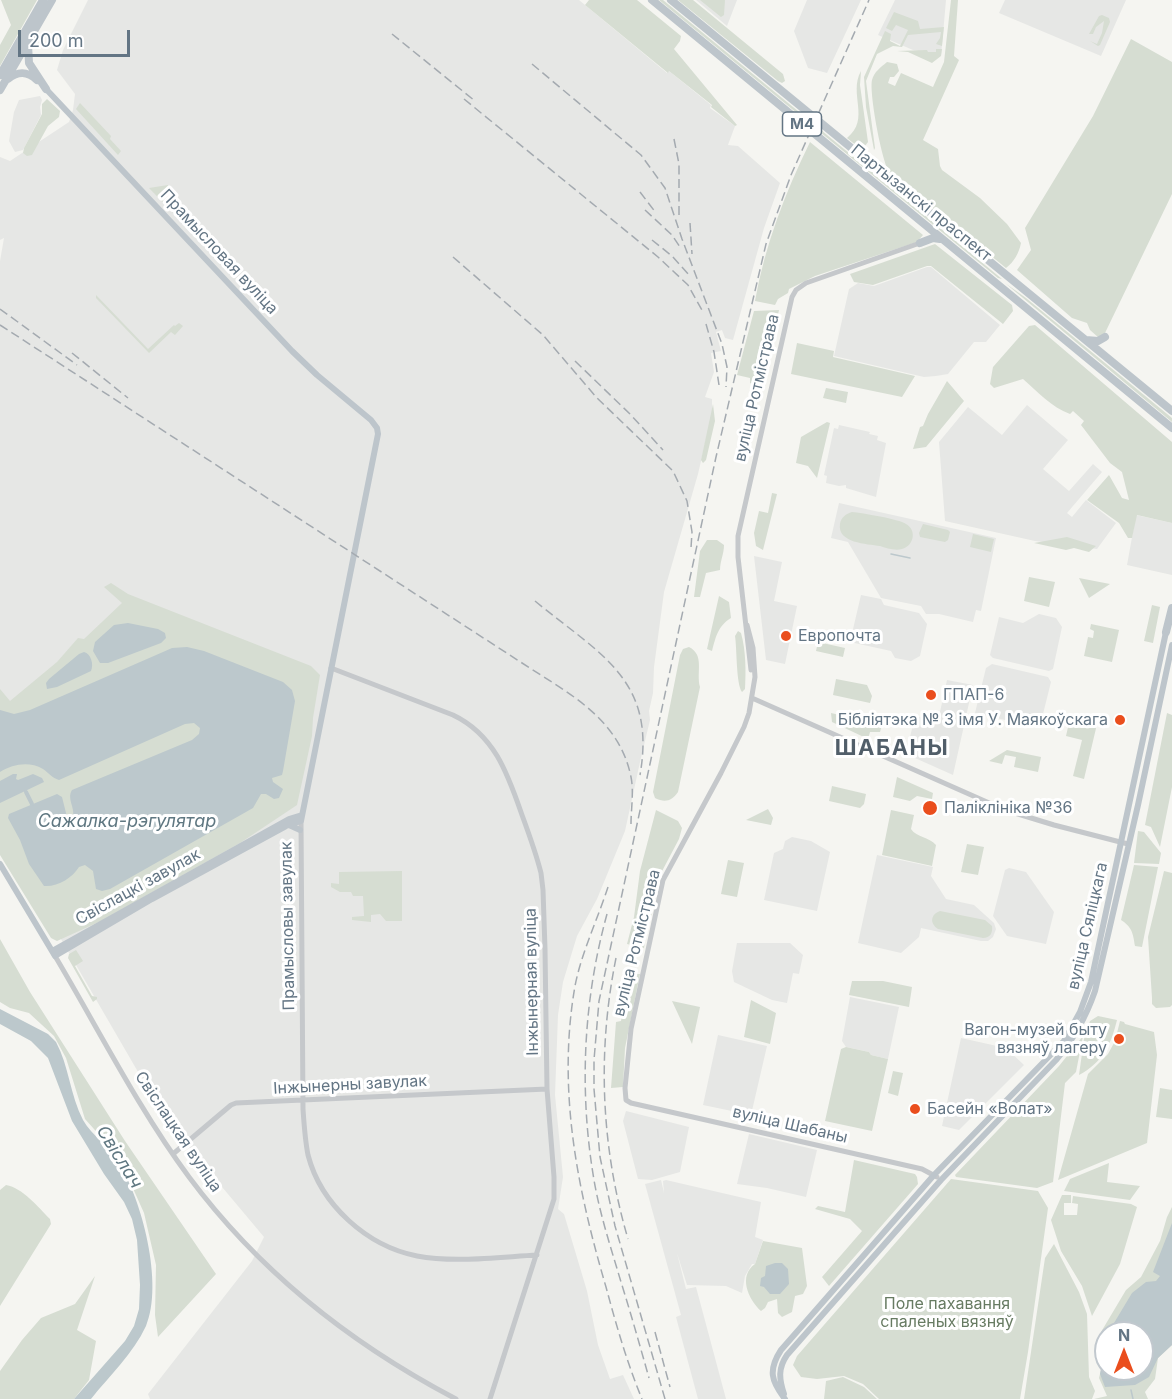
<!DOCTYPE html>
<html>
<head>
<meta charset="utf-8">
<style>
	body { margin:0 }
	#map { position:relative; width:1172px; height:1399px; overflow:hidden; background:#f5f5f1; font-family:Inter,sans-serif }
	canvas { display:block }
	.north { position:absolute; left:1094px; top:1321px; width:60px; height:60px; box-sizing:border-box; background:#fff; border:2px solid #c1c8ce; border-radius:50%; rotate:0deg; font-size:16px; font-weight:700; line-height:24px; text-align:center; color:#637584 }
	.north::after { content:''; display:block; margin:auto; width:21px; height:27px; background:#ea4e1d; clip-path:polygon(50% 0,100% 100%,50% 72%,0 100%) }
	.scale { position:absolute; left:18px; top:30px; width:112px; height:27px; box-sizing:border-box; border:3px solid #637584; border-top:0; padding-left:8px; font-size:18px; line-height:21px; white-space:nowrap; color:#637584; -webkit-text-stroke:4px #fff; paint-order:stroke }
</style>
</head>
<body>
<div id="map">
<canvas width="1172" height="1399"></canvas>
<div class="north">N</div>
<div class="scale">200 m</div>
</div>
<script>
const ctx = document.querySelector('canvas').getContext('2d');
ctx.lineJoin = 'round';
function paint(path, color) { ctx.fillStyle = color; ctx.fill(path, 'evenodd'); }
function stroke(path, color, width, dash) { ctx.strokeStyle = color; ctx.lineWidth = width; ctx.lineCap = dash ? 'butt' : 'round'; ctx.setLineDash(dash || []); ctx.stroke(path); }
function drawText(font, color, halo, rows, align = 'center') {
  ctx.font = font + ' Inter,sans-serif'; ctx.lineWidth = 6; ctx.setLineDash([]); ctx.textBaseline = 'middle'; ctx.strokeStyle = halo; ctx.fillStyle = color; for (const [text, x, y, turn = 0] of rows) {
    ctx.save(); ctx.translate(x, y); ctx.rotate((+turn || 0) * Math.PI / 180); ctx.textAlign = isNaN(turn) ? turn : align; if (halo) ctx.strokeText(text, 0, 0); ctx.fillText(text, 0, 0); ctx.restore();
  }
}
const built = new Path2D(`
	M88,0H579L667,73L669,71L711,105L710,108L735,126L728,145L738,146L780,183L764,228L733,340L725,338L722,330L716,332L721,351L711,353L714,372L705,397L712,399V413L698,474L664,592L654,667L653,693L649,711L650,720L640,762L625,831L597,899L577,936L563,982L558,1015L555,1095L563,1177L558,1209L564,1214L587,1291L598,1345L610,1379L623,1375L634,1399H150L148,1394L252,1261L264,1237L191,1150L152,1096L0,834V261L4,238L0,240V157L10,161L69,122L73,110L75,94L57,70L63,50Z
	M696,0H737L727,26Z
	M807,0H861L827,73L808,68L794,31Z
	M895,0H946L941,56L913,50L878,35Z
	M1005,0H1126L1101,56L999,13Z
	M40,96L42,100L40,107L41,115L23,150L15,152L9,141L14,112L19,100Z
	M927,267H931L1000,325L986,342H974L948,374L936,376L924,377L834,356L849,289L858,283L874,286Z
	M1027,405L1068,440L1043,469L1069,491L1093,464L1102,472L1067,513L1072,517L1086,500L1116,523L1097,549L1035,541L945,521L939,442L968,407L1002,435Z
	M839,425L870,432L869,434L878,436L877,440L886,443L876,497L846,488V485L839,486L826,483L827,476L824,475L834,428L838,429Z
	M839,503L996,538L981,611L976,610L973,622L939,614H926L921,606L881,598L848,542L831,538Z
	M1136,515L1172,523V575L1127,565Z
	M754,556L782,562L774,601L797,606L785,664L766,660Z
	M861,595L881,599L884,605L919,613L927,624L920,656L911,661L895,658L891,651L850,642Z
	M1039,614L1056,618L1062,627L1053,669L1049,671L993,658L990,655L999,617L1023,623Z
	M992,664L1048,677L1051,682L1041,722L1035,727L975,713L986,668Z
	M947,680L973,685L953,775L906,754L915,716L938,721Z
	M792,837L811,841L830,852L817,911L764,900L774,853L783,849L785,841Z
	M877,855L933,867L931,876L946,899L974,905L994,923L996,929L993,937L988,941H981L921,928L919,937L901,953L858,943Z
	M1009,868L1026,872L1054,912L1046,944L1007,936L993,916L1005,870Z
	M737,943H790L803,955L799,974L793,973L787,1003L772,1000L734,982L732,971Z
	M850,997L899,1007L888,1059L871,1055L869,1052L846,1047L842,1041Z
	M718,1035L767,1046L751,1115L703,1105Z
	M961,1038L1006,1048L1024,1065L959,1130L942,1126Z
	M626,1111L689,1127L680,1172L652,1180L638,1179L623,1121Z
	M749,1134L817,1150L806,1197L767,1188L737,1184Z
	M661,1180L664,1193L663,1181L666,1180L761,1202L755,1237L763,1240L755,1264H752L745,1276L742,1293L726,1286L687,1285L677,1253L686,1289L696,1287L726,1399H698L676,1317L681,1315L645,1184Z`);
const green = new Path2D(`
	M1,0H37L0,66V45L11,25Z
	M589,0H637L681,36L680,41L674,49L737,125L735,126L711,107L712,105L669,71L668,73L585,5Z
	M659,0H663L1002,279L998,278Z
	M678,0H693L783,74L785,81L782,83L778,81Z
	M700,0H725L724,15L721,17Z
	M951,0H958L954,56L959,60L923,140L938,149L940,166L942,170L980,198L1007,224L1021,243C1019,253 1014,262 1006,268L890,174C882,163 869,93 872,80C874,72 881,67 887,62L897,64L899,71L894,77H890L888,83L895,86L901,73L933,87L944,62Z
	M894,12L918,21L920,29L944,27L942,46L936,44L940,38L941,32L908,35L902,47L893,46L877,54L866,81L875,148L874,150L866,107L864,77L885,31L891,34L890,41L900,46L908,30L896,25L892,31L886,28Z
	M1102,15L1109,18L1110,22L1100,45L1098,46L1090,41L1097,44L1102,33L1104,21L1096,27L1093,34H1089L1099,16Z
	M1131,39L1172,62V194L1105,333L1099,338L1090,330L1087,323L1072,318L1017,270L1031,250L1025,228L1093,116Z
	M936,49H942L941,56L932,63L908,52L897,51L927,50L928,52H936Z
	M861,71L860,85L868,142L862,150L847,138C871,119 848,94 861,71Z
	M47,99L60,111L59,117L48,126L32,155L27,156L23,153L24,148L42,114V104Z
	M80,103L111,136L110,139L121,151L118,155L76,109Z
	M810,142L923,235L917,242L815,276L789,289L788,293L778,299L775,305L755,301C765,245 785,193 810,142Z
	M168,185C163,203 183,206 191,218V224L187,227L149,188Z
	M935,244L1012,305L1013,311L1003,324L931,266H927L873,285L854,282L850,274Z
	M1005,283L1026,298L1172,418V422Z
	M96,295L148,349L174,325L175,326L179,323L183,326L175,335L171,332L149,353L96,298Z
	M779,310L766,369L761,375L758,387L750,383V378L737,375L754,311Z
	M1035,325L1172,442V523L1137,515L1132,538H1128L1119,523L1087,500L1109,475L1122,498L1129,500L1122,472L1110,463L1081,425L1084,421L1073,411L1070,414C1051,407 1038,392 1023,379L994,388L990,384L993,367L1029,326Z
	M797,343L834,351L833,357L915,376L902,397L791,374Z
	M947,381L964,401L926,447L913,449L920,427L923,426L928,414Z
	M826,388L848,392L846,403L823,398Z
	M713,404L715,421L706,460L703,463L701,460Z
	M827,422L830,423L817,478L808,466L796,463L801,437Z
	M772,493L777,494L763,550L756,546L754,533L759,511L768,513Z
	M852,512C862,513 899,519 906,524C917,530 914,546 902,549C895,551 886,548 880,546C867,544 837,543 840,524C841,517 846,514 852,512Z
	M923,524L948,530L950,532L948,540L945,542L920,537L919,533Z
	M973,534L994,539L991,552L970,547Z
	M1067,537L1096,546L1089,552L1074,548L1066,550L1034,543Z
	M707,540H717L724,545C724,554 720,561 720,570L706,573L700,597H694L700,551Z
	M1029,577L1055,582L1049,607L1024,601Z
	M1079,578L1110,584L1089,598Z
	M111,583L128,594L311,666L320,675L313,718L312,736L297,805L240,843L101,921L57,941L51,938L0,855V689L10,701L57,662L78,638L84,639L122,603L104,587Z
	M719,596L729,602L731,618C718,626 716,636 712,651L707,649Z
	M1152,605L1160,607L1153,643L1144,641Z
	M1091,624L1119,630L1112,662L1084,656L1088,637L1093,638L1094,631L1090,629Z
	M738,631L741,633C746,651 746,671 745,689L742,692C736,684 737,648 735,636Z
	M818,642L845,648L843,657L816,651Z
	M689,647C705,655 696,672 700,687L678,792C672,801 665,803 655,798L653,792L680,655L683,649Z
	M836,679L867,685L872,696L870,703L833,695Z
	M831,713L882,725L880,732H870L868,739L832,722Z
	M1167,713L1172,715V787L1160,847L1151,827L1145,825Z
	M1071,714L1098,720L1084,779L1073,776L1082,740L1066,736Z
	M1007,750L1041,757L1038,772L1014,767L1016,757L1005,755L1002,764L989,761Z
	M897,777L933,793L932,799L917,796L910,801L893,797Z
	M832,786L866,794L864,804L860,808L829,801Z
	M768,809L773,818L771,825L746,820Z
	M656,810L678,821L682,828L679,839L660,875L651,916C642,926 647,936 644,948L627,944L634,917L640,871Z
	M891,810L914,815L911,829C916,837 929,837 936,845L932,866L882,855Z
	M1138,831L1144,832L1161,853L1159,864L1134,863Z
	M967,844L984,847L978,875L961,872Z
	M728,860L744,863L737,897L721,894Z
	M1134,865L1158,867L1142,947L1135,946C1133,933 1132,927 1121,920Z
	M402,871V921H386L380,914L371,915V922L352,920V917L364,916L363,896H353L351,892H340L331,887V883L339,884V872Z
	M1164,871L1172,873V1005L1170,1007L1156,1008L1152,1004V998L1148,937Z
	M940,911L985,920L992,926C993,933 990,938 983,938L938,929C929,923 931,914 940,911Z
	M0,939L30,992L125,1141L216,1274L158,1337L155,1315L156,1265L144,1213L119,1157L85,1119L66,1058L54,1036L29,1013L10,1008L0,1002Z
	M76,950L83,961L75,966L92,996L97,997V999L93,1002L68,958L69,954Z
	M623,974H640L625,1048L623,1087L611,1088L616,1022L621,1021L625,997L619,996Z
	M852,981H883L912,987L909,1007L849,995Z
	M751,1000L776,1013L770,1044L744,1037Z
	M672,1001L700,1007L692,1044Z
	M1098,1016L1117,1020C1111,1045 1102,1063 1079,1075L1084,1039L1090,1021Z
	M1120,1021L1124,1022L1125,1024L1154,1032L1157,1055L1147,1143L1058,1180L1088,1074L1108,1054L1114,1043L1119,1044L1122,1034L1117,1033Z
	M1083,1036L1076,1072L1065,1083L1053,1182L1037,1188L956,1177L955,1175L1059,1066Z
	M846,1047L869,1052L871,1055L888,1059L872,1131L825,1121L841,1049Z
	M893,1071L903,1073L898,1096L888,1093Z
	M1160,1088L1172,1090V1119L1156,1117Z
	M167,1108L177,1120L173,1124L182,1136L185,1135L187,1138L179,1144L159,1115Z
	M854,1160L915,1174L917,1177L918,1184L829,1286L822,1277L862,1231L850,1219L815,1209L818,1206L845,1212Z
	M1109,1163L1107,1182L1140,1186L1130,1200L1064,1191L1070,1179Z
	M951,1179L1038,1191L1048,1208L1028,1352L1020,1399H879L863,1384L844,1376L817,1379L801,1377L793,1365L797,1356Z
	M6,1185C23,1188 38,1207 50,1219L51,1224L0,1306V1190Z
	M1062,1195H1071V1203H1064V1215H1077L1078,1204L1072,1203L1073,1196L1131,1204L1137,1207L1120,1264L1092,1316L1082,1286L1061,1251L1051,1220Z
	M1172,1207V1345L1158,1358L1155,1379L1145,1392L1148,1399H1094L1107,1396L1099,1378L1103,1362L1100,1357L1101,1332L1126,1290L1141,1277L1160,1241L1167,1217ZM1106,1333H1142V1369H1106Z
	M763,1241L802,1248L807,1286L803,1294L795,1296L792,1312L782,1317L778,1313L777,1299L768,1302L765,1308L761,1311C748,1299 738,1276 755,1264Z
	M1054,1244L1079,1292L1087,1314L1089,1377L1095,1391L1092,1399H1024L1045,1258Z
	M95,1276L77,1330L96,1341L89,1380L74,1399H0V1371L22,1340L41,1318L75,1304Z
	M843,1377L864,1387L877,1399H824L826,1381Z`);
const water = new Path2D(`
	M128,623L158,629L165,633L166,638L161,643L108,663H100L93,651L95,642L114,625Z
	M187,647L204,651L283,682L292,690L295,701L283,771L282,775L272,778L273,782L283,789L279,798L274,799L266,794H261L253,808L110,889L102,891L96,889L93,871L85,865L79,867C72,878 58,887 44,886L29,864L20,840L8,818L9,814L57,794L62,797L67,817L72,819C77,810 66,799 72,790L192,740L199,734L200,728L194,723L185,724L59,780C52,778 49,773 43,769C29,761 13,764 0,772V710L14,714L30,710L163,652L172,648Z
	M84,652C91,654 94,664 91,671L57,687L47,689L46,683L49,679L79,654Z
	M13,774H17L16,779L18,780L33,774L42,778L44,782L0,803V781Z
	M0,1009L48,1034L56,1042C69,1066 70,1095 83,1120C92,1136 109,1146 118,1162C142,1199 164,1284 146,1326C133,1354 110,1375 91,1399H74L125,1341L134,1326L139,1309L140,1285L137,1240L132,1219L124,1202L104,1174L72,1121L48,1058L31,1041L0,1024Z
	M1172,1223V1345L1158,1358L1149,1377L1135,1385L1105,1387L1100,1374L1106,1341V1369H1142V1333H1108L1132,1293L1146,1282L1156,1281L1160,1276L1153,1272Z
	M775,1263H782L788,1269L789,1284L780,1294H770L764,1287L760,1286L761,1278L765,1276L766,1266Z`);
const stream = new Path2D(`
	M891,554L910,558
	M1131,1390L1133,1399`);
const canal = new Path2D(`
	M26,792L32,804`);
const tertiary = new Path2D(`
	M747,625L753,648L755,677L749,713L744,727L721,773L663,880L631,1029L625,1088L626,1100L631,1103L922,1169L937,1177
	M331,668L453,715C495,735 508,775 522,815C529,834 536,853 541,873L543,890L545,949L547,1089L554,1177V1199L490,1399
	M751,670L738,557V536L792,297L796,290L806,283L920,243
	M752,698L1005,810L1054,825L1128,844
	M301,821L303,1109C304,1124 305,1140 308,1155C321,1205 367,1246 417,1256C454,1263 500,1257 537,1255
	M55,956C99,1030 138,1108 189,1177C259,1271 353,1345 456,1399
	M173,1154L231,1105L236,1103L547,1089`);
const secondary = new Path2D(`
	M289,825L300,830
	M0,864L55,956L152,899L286,826L301,821L378,434L377,428L371,420L317,375L292,351L46,89
	M52,951L289,819L302,815
	M784,1394C779,1379 778,1368 787,1355L941,1180L1056,1060C1074,1039 1086,1017 1095,991L1138,805L1172,645
	M785,1399C771,1381 768,1370 781,1350L934,1175L1064,1041L1080,1012L1091,982L1166,632`);
const trunk = new Path2D(`
	M652,0L1172,428
	M671,0L1172,411
	M28,45L29,63L46,89
	M0,75L43,0
	M8,79C18,71 27,71 37,80
	M0,90L52,0
	M920,243L933,238L940,239
	M1086,340L1098,341L1105,337
	M1166,632L1172,608`);
const rail = new Path2D(`
	M392,34L475,101
	M532,64L641,155L665,188L682,239L722,344L727,367L726,387
	M464,99L658,257L688,285L703,312
	M674,139L679,164V217
	M640,192L656,213
	M645,210L672,235L680,247
	M690,223L692,254
	M652,240L672,256L689,275
	M453,257L543,335L597,398L673,471L687,501L692,532L691,548
	M0,309L77,365
	M706,324L714,352L719,385
	M0,325L519,661C566,692 619,717 631,777C634,792 631,809 631,824
	M72,353L128,398
	M575,361L630,414L663,450
	M535,601C599,654 657,679 640,775
	M608,887C598,918 581,954 575,986C557,1089 577,1188 606,1287C616,1324 627,1363 642,1399
	M607,914C583,1001 579,1092 594,1180C600,1215 611,1248 621,1282C631,1314 640,1346 649,1378
	M616,958C597,1052 601,1147 628,1239
	M655,1332L670,1387
	M665,1399L615,1226L600,1157L594,1089V1060L599,1001L716,457L766,244L791,175L869,0`);
const markers = [
	[786,636,6,"#ea4e1d"],
	[931,695,6,"#ea4e1d"],
	[1120,720,6,"#ea4e1d"],
	[930,808,8,"#ea4e1d"],
	[1119,1039,6,"#ea4e1d"],
	[915,1109,6,"#ea4e1d"]
];
const shields = [
	[802,124,39]
];
const shieldNames = [
	["М4",802,124]
];
const streetNames = [
	["Партызанскі праспект",921,203,39],
	["Прамысловая вуліца",219,252,47],
	["вуліца Ротмістрава",757,388,-77],
	["Свіслацкі завулак",138,887,-29],
	["Прамысловы завулак",288,926,-91],
	["вуліца Сяліцкага",1088,926,-77],
	["вуліца Ротмістрава",637,943,-76],
	["Інжынерная вуліца",532,982,-91],
	["Інжынерны завулак",350,1085,-3],
	["вуліца Шабаны",790,1125,13],
	["Свіслацкая вуліца",178,1132,56]
];
const poiNames = [
	["Европочта",798,636],
	["ГПАП-6",943,695],
	["Бібліятэка № 3 імя У. Маякоўскага",1108,720,"right"],
	["Паліклініка №36",944,808],
	["Вагон-музей быту",1107,1030,"right"],
	["вязняў лагеру",1107,1048,"right"],
	["Басейн «Волат»",927,1109]
];
const parkNames = [
	["Поле пахавання",947,1304],
	["спаленых вязняў",947,1322]
];
const waterNames = [
	["Сажалка-рэгулятар",127,822],
	["Свіслач",119,1157,58]
];
const districtNames = [
	["ШАБАНЫ",892,748]
];
paint(built, '#e6e7e5');
paint(green, '#d6ddd2');
paint(water, '#bcc8cc');
stroke(stream, '#bcc8cc', 1.5);
stroke(canal, '#bcc8cc', 4);
stroke(tertiary, '#c5c8cb', 5);
stroke(secondary, '#bdc5cb', 6);
stroke(trunk, '#bdc5cb', 8);
stroke(rail, '#a4aab0', 1.5, [9, 4.5]);
for (const [x, y, r, color] of markers) { const dot = new Path2D(); dot.arc(x, y, r, 0, 2 * Math.PI); ctx.fillStyle = color; ctx.fill(dot); stroke(dot, '#fff', 2); }
for (const [x, y, w] of shields) { const box = new Path2D(); box.roundRect(x - w / 2, y - 12, w, 24, 4.5); ctx.fillStyle = '#fff'; ctx.fill(box); stroke(box, '#637584', 1.5); }
drawText('bold 15px', '#637584', null, shieldNames);
drawText('16px', '#637584', '#fff', streetNames);
drawText('16px', '#637584', '#fff', poiNames, 'left');
drawText('16px', '#677b62', '#fff', parkNames);
drawText('italic 18px', '#5f7781', '#fff', waterNames);
ctx.letterSpacing = '1.5px';
drawText('bold 22px', '#515e69', '#fff', districtNames);
ctx.letterSpacing = '0px';
</script>
</body>
</html>
